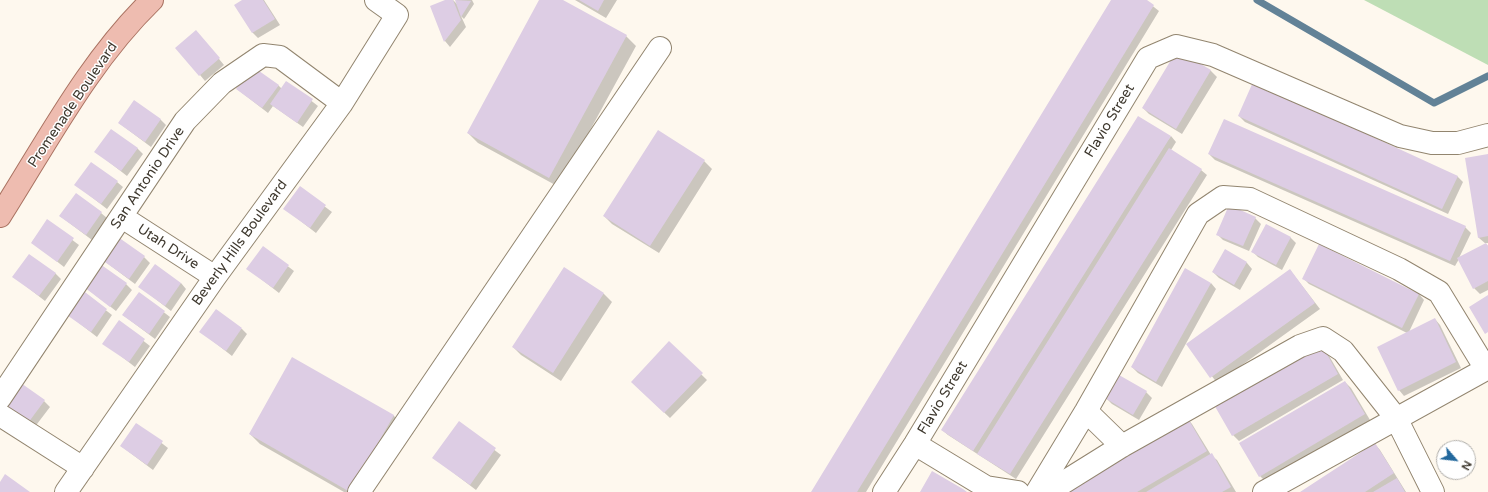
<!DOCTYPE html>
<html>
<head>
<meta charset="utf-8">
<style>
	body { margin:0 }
	#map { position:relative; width:1488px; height:492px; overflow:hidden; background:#fef8ee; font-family:"Varela Round",sans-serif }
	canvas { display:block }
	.north { position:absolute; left:1436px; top:440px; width:40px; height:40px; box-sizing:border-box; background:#fff; border:1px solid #b2b0ac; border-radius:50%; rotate:118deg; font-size:11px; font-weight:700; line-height:16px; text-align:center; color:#3f392f }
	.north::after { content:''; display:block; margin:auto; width:14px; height:18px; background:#22689d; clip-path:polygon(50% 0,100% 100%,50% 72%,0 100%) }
</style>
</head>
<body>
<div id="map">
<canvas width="1488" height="492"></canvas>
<div class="north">N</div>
</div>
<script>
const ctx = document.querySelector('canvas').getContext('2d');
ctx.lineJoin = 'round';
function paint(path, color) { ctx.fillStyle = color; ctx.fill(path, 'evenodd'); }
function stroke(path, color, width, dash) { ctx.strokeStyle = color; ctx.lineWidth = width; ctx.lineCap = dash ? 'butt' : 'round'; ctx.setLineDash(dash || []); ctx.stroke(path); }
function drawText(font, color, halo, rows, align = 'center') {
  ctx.font = font + ' "Varela Round",sans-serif'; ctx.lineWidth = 3; ctx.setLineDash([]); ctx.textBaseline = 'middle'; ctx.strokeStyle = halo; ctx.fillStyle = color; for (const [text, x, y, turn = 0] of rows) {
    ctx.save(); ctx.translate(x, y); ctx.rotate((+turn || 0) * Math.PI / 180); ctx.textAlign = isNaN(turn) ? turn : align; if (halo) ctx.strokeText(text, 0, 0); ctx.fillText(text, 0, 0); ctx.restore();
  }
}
const green = new Path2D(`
	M1364,0H1488V65Z`);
const shadow = new Path2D(`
	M244,0H264L280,25L258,38L252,32Z
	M448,0H453L458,5L456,0H472L474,4L464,19L461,16L466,27L450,47L445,41L431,7Z
	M540,0H561L626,36L636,46L559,187L478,143L468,133Z
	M575,0H617L606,18Z
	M1112,0H1145L1159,11L866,492H812Z
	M201,37L224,65L205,81L200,75Z
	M1178,51L1211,71L1217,77L1182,134L1149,114L1143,108Z
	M287,82L318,106L303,127L273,106L268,113L237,89L278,85L282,89Z
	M1239,116L1457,176L1463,182L1448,214L1245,122Z
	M160,119L166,125L151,147L119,123Z
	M1171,136L1176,142L1171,150L1201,170L1207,175L1016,479L948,435L942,430Z
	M137,148L143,154L127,176L96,152Z
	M1209,154L1465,227L1471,233L1459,258L1486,244L1479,238L1488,155V243H1485L1488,246V290L1480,294L1474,288L1459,259L1455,266L1215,160Z
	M704,161L712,169L659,253L612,224L604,216Z
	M117,182L123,187L107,209L76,185Z
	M300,188L332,212L316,233L285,209Z
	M101,213L107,218L92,240L60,216Z
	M1255,218L1261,224L1249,251L1223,240L1217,234Z
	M47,221L79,245L64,267L32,242Z
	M1290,237L1296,243L1282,270L1258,257L1252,251Z
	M263,247L294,271L279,293L248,269Z
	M1226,251L1247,263L1252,269L1240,290L1219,278L1213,272Z
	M144,257L150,263L135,284L103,260Z
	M564,268L604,294L612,302L561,381L521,355L513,347Z
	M1290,270L1320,309L1217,383L1188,344Z
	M55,273L61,279L45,301L14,277Z
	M1303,278L1419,294L1424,300L1409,332L1435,319L1440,325L1461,368L1404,396L1399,390L1407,333L1309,284Z
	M181,283L186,289L171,311L140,287Z
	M1211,283L1216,289L1162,387L1138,373L1132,367Z
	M126,284L132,290L116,311L85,287Z
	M81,291L112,315L97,337L66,313Z
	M139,293L170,317L155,339L123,315Z
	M119,322L150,346L135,367L104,343Z
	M242,329L247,334L232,356L201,332Z
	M669,343L707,380L670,418L632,382Z
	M1324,347L1343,380L1239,441L1233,435L1214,403Z
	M1119,376L1146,392L1152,398L1139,420L1112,404L1106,398Z
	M1345,382L1351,388L1370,420L1266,482L1260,476Z
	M44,401L50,407L34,428L9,410Z
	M393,415L403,425L365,492H344L260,444L250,434Z
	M1187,418L1192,424L1211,455L1217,460L1236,492H1062Z
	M459,423L501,455L476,490L434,458Z
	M137,424L168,448L153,470L121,446Z
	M1375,444L1380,450L1406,492H1302Z`);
const stream = new Path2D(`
	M1257,0L1434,103L1488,76`);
const building = new Path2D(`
	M242,0H263L275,19L252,33L234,5Z
	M445,0H453L461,20L444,42L430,6Z
	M455,0L471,1L461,17Z
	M539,0H563L627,35L549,178L467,133Z
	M579,0H604L598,11Z
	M1111,0H1147L1154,5L857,492H811Z
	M196,30L220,58L199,76L175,48Z
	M1177,50L1211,70L1176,129L1142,108Z
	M252,66L279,85L262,108L236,89Z
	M286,81L313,99L297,123L270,104Z
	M1253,82L1458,176L1442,209L1238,116Z
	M134,100L161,119L145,142L118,123Z
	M1138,116L1171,136L973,451L941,430Z
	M1224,119L1466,226L1450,261L1208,154Z
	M111,129L138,148L121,171L94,152Z
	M658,130L705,160L650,246L603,216Z
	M1169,148L1202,169L1010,474L977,454Z
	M1488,154V236L1478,238L1465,158Z
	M91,162L118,181L101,204L74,185Z
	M300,186L326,205L310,228L283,209Z
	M76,193L102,212L86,235L59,216Z
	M1229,205L1256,217L1243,246L1216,235Z
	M47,219L74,238L57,262L31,243Z
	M1266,224L1291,237L1276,265L1251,252Z
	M118,237L145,256L129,279L102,260Z
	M1486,243L1488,246V281L1473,289L1457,258Z
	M1319,244L1419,294L1402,328L1302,279Z
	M263,246L289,265L273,288L246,269Z
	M1225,249L1247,262L1234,285L1212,272Z
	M29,254L56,273L39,296L12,277Z
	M100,264L127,283L110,307L84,287Z
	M155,264L181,283L165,306L138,287Z
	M564,267L604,293L553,373L512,347Z
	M1185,268L1211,283L1156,382L1131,367Z
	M1290,269L1315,303L1210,378L1186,344Z
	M81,289L107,309L91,332L64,313Z
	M139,292L165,311L149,334L122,315Z
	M1488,295V332L1485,334L1469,307Z
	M216,309L242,328L226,351L199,332Z
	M1435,318L1456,362L1398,391L1377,347Z
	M119,320L145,339L129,362L102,344Z
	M1319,340L1338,374L1232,436L1213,403Z
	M669,341L703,373L664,413L631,382Z
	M292,357L394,415L350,492L249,434Z
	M1119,375L1147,391L1133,415L1105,398Z
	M18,381L45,400L28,423L2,404Z
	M1345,381L1365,414L1259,477L1239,443Z
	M1187,417L1207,451L1137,492H1060Z
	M459,421L496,448L470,485L432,458Z
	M136,423L163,441L147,465L120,446Z
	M1375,443L1394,473L1365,492H1300Z
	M1212,453L1231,487L1222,492H1146Z
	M932,471L963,489L967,492H920Z
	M5,474L30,492H0V482Z
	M1397,478L1405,492H1373Z`);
const minor = new Path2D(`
	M122,217L215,277
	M0,398L185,121L222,83L263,55L280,57L342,103
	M1086,411L1122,446
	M0,415L83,468
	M915,444L986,487L1018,492
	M66,492L215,277L342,103L397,15L376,0
	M359,492L660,48
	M884,492L915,444L1148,58L1176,46L1213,55L1400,136L1432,143H1458L1488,135
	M1037,492L1086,411L1198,214L1223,197L1250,199L1399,269L1439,292L1486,369
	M1043,492L1061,484L1122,446L1300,346L1323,338L1343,351L1396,418L1433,492
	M1264,492L1488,368`);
const major = new Path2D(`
	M0,216C47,142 89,61 152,0`);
const streetNames = [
	["Promenade Boulevard",73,105,-56],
	["Flavio Street",1110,121,-59],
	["San Antonio Drive",148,178,-56],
	["Beverly Hills Boulevard",240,243,-54],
	["Utah Drive",168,247,33],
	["Flavio Street",943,398,-59]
];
paint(green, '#bedeb5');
paint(shadow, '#0003');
stroke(stream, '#628297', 7);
paint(building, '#ddcde4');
stroke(minor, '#92856f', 24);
stroke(major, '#a97261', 24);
stroke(minor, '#fff', 22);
stroke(major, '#eebcb0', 22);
drawText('14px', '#3f392f', '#fff', streetNames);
</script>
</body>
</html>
